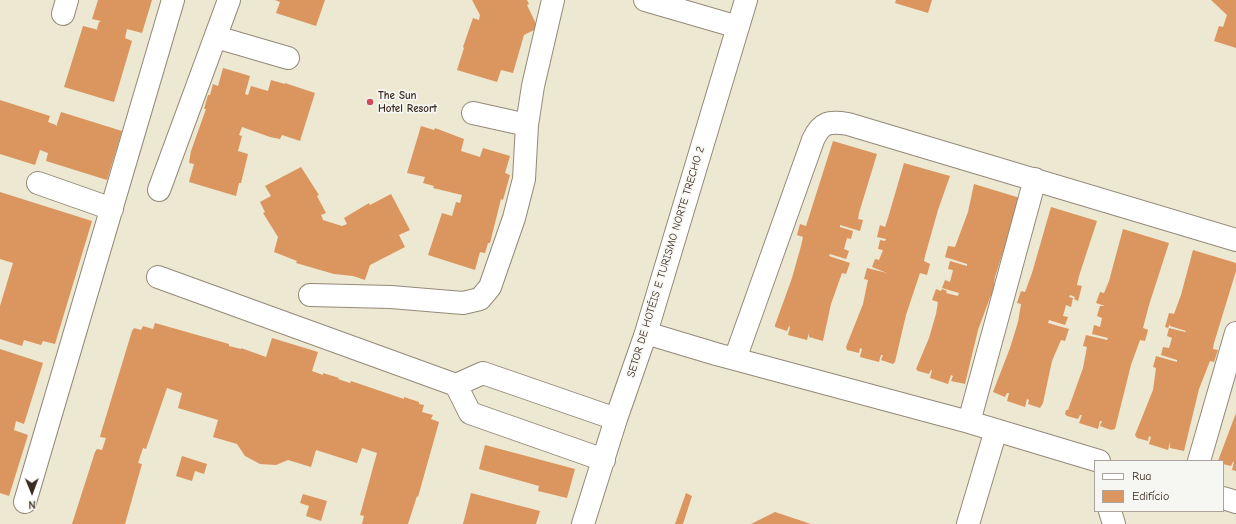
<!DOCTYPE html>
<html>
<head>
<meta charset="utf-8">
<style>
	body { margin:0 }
	#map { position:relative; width:1236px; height:524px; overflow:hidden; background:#ece8d1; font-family:"Comic Neue",sans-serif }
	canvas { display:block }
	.legend { position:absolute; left:1094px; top:460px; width:130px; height:52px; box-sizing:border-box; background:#f6f6f2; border:1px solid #aba49d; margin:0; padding:5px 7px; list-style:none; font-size:12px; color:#3b2a1e }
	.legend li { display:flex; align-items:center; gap:8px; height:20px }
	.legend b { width:20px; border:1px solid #aba49d }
	.north { position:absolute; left:12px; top:472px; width:40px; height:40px; -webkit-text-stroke:3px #f6f6f2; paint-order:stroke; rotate:179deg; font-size:11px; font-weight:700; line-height:16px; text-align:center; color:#3b2a1e }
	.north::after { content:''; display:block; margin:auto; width:14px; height:18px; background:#3b2a1e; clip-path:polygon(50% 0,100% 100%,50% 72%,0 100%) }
</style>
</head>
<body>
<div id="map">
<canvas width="1236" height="524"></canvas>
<ul class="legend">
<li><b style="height:5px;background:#fff"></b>Rua</li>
<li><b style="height:11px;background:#db955f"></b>Edifício</li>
</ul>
<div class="north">N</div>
</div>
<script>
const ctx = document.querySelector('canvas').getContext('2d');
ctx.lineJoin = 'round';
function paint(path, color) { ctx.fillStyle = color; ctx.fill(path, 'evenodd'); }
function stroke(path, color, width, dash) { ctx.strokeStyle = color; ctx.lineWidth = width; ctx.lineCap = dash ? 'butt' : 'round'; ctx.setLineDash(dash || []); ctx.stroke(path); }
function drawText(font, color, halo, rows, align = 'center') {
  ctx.font = font + ' "Comic Neue",sans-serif'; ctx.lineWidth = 3.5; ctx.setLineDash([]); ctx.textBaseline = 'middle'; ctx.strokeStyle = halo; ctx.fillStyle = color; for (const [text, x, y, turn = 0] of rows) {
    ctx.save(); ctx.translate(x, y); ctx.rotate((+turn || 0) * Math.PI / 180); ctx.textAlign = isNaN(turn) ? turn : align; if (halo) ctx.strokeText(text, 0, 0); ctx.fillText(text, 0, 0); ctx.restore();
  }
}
const building = new Path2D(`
	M98,0H152L142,33L127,29L125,38L132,41L114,102L64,87L83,26L99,30L97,29L99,22L101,21L92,19Z
	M275,0H325L316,26L276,13L280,2Z
	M472,0H527L529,4L527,5L538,28L524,35L513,73L501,70L497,82L457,70L464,48L463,47L473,18L479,20L480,15Z
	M896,0H932L928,13L895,3Z
	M1211,0H1236V48L1214,41L1219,26L1223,27L1227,15Z
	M223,68L250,76L245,94L248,95L251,86L268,91L271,80L285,84V83L315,93L300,141L282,135L280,139L270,137L242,127L239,135L242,136L238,151L248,154L241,183H239L236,196L189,182L194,164L189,163L191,151L206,109H204L208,95H210L213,84L218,86Z
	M0,100L50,116L48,122L56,125V127L61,112L122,131L107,180L46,161L48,153L40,150L35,165L0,154Z
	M421,126L434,130L435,128L464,139L461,151L480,157L483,148L510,156L505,173L510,175L503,200L501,199L490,243H488L485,253L480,252L475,270L428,255L442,213L452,216L456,202L460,203L462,195L433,188L434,186L423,183L425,177L407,173Z
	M833,141L877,154L859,213L858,219L863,220L860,231L840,225V227L853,231L851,239L847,238L844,249L849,251L846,259L830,254L829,256L850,263L846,274L842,273L831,304L823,341L809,337V333L807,340L788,335L790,327L789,326L787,331L775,327V325L792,278L801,246L803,237L797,235L800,224L806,226Z
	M904,163L950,176L938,210L925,256L924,261L930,264L927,275L920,273L906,315L895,362L893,364L881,360L883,355H881L879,362L860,357L862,349L860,348L859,353L847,350L846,347L863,304L868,280L864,279L867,268L887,273L872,267L875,259L879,260L883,250L878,249L880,240L885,241L886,239L877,237L880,225L885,227L888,218Z
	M301,167L319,195L317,196L326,213L321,215L323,220L342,226L347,224L344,218L369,203L370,205L391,194L410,230L399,235L405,247L370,265L365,280L353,276L334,274L296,263L297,261L274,252L278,237L263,213L265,212L260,202L271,196L265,186Z
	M974,184L1020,198L995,277L994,283L998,284L995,296L991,295L978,330L965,384L951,381L953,376L951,375L948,384L930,378L932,370H931L929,374L918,371L916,369L929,338L936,314L938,302L932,300L936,289L941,291L942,289L947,291L946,293L958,296L959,293L942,288L945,280L950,282L953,270L948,269L950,261L967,266V264L945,257L948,246L955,247L968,212Z
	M0,192L92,221L55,344L43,341L41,345L24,340L22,346L0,339V306L13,263L0,259Z
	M1051,207L1097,221L1079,276L1077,285L1082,286L1078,301L1074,299L1075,297L1070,295L1069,297L1073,298L1071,307L1066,305L1063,316L1068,317L1065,325L1049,320L1048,323L1069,329L1065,341L1061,340L1052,361L1043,403L1040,408L1028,404L1029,400L1027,399L1025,407L1007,401L1009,393H1007L1005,397L993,392L1010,348L1018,322L1021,304L1017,303L1021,291L1025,292L1032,273Z
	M1123,229L1169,243L1149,305L1143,328L1148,330L1145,341L1140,340L1131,365L1115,429L1111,430L1100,426L1102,421H1100L1098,429L1079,423L1082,415H1080L1078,419L1067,416L1065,414L1066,410H1068L1083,368L1087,347L1083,346L1086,335L1107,340L1108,338L1092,334L1094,325L1100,327L1102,318L1097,316L1100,306H1105L1096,303L1100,292L1104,293L1109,281Z
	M1193,250L1236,263V271L1214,343L1213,349L1218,350L1214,362L1210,361L1199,389L1184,451L1170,448V442L1168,450L1149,444L1151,437L1149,436L1148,441L1137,438L1135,435L1153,390L1156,368L1153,367L1156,356L1177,362V360L1161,355L1163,347L1169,348L1172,338L1167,336L1169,328L1185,332L1186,331L1170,326V324L1168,328L1165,327L1169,313L1174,314L1181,295Z
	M155,323L229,344V346L241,349V348L266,357L272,338L318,352L312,371L323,375V373L339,378L338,379L350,383L351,381L404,399V397L419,402V404L424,405L422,412L433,415L431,419L439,422L418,497L417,496L408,524H362L364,516L360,515L377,453L362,448L357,463L316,450L311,467L288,460L276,465L260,464L245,456L237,444L213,437L218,420L178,408L182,393L167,388L146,449L143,448L138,463L142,464L125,524H72L95,452L97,449L102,450L106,438L100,437L101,433L132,331L134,328L141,330L143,326L153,329Z
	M0,349L43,363L24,424L16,421L14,430L28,435L9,496L0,493Z
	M1236,413V471L1232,470L1234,462H1233L1231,466L1223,464V461H1218Z
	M485,445L575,469L567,498L538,491L539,486L479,469Z
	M182,456L207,464L204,474L195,471L192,481L176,476Z
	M471,493L540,511L536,524H463Z
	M686,493L692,496L683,524H675Z
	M303,494L327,501L321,521L306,516L309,506L300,503Z
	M775,512L811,524H751Z`);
const minor = new Path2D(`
	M645,0L738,27
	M63,14L67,0
	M216,37L288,58
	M473,113L527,125
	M38,183L112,209
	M159,190L229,0
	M158,277L456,385L483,373L616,419
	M310,295L391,297L463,303L480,299L490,287L514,218L524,179L527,125L533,86L553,0
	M646,333L716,354L969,422L1099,461
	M735,359L813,140C821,122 829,121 848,124L1236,240
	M456,385L470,413L604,460
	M969,422L1035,179
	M1199,461L1236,333
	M1223,498L1236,502
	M25,502L173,0
	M1110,511L1114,524
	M583,524L616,419L646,333L746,0
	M968,524L996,430`);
const markers = [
	[370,102,4,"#d1495b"]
];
const poiNames = [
	["The Sun",378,96],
	["Hotel Resort",378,109]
];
const streetNames = [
	["SETOR DE HOTÉIS E TURISMO NORTE TRECHO 2",666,262,-73]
];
paint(building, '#db955f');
stroke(minor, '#948978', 24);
stroke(minor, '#fff', 22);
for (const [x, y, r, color] of markers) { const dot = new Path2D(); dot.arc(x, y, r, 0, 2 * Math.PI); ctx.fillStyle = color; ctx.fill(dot); stroke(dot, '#f6f6f2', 1.5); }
drawText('bold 11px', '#3b2a1e', '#f6f6f2', poiNames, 'left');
drawText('11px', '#3b2a1e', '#f6f6f2', streetNames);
</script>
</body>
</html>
